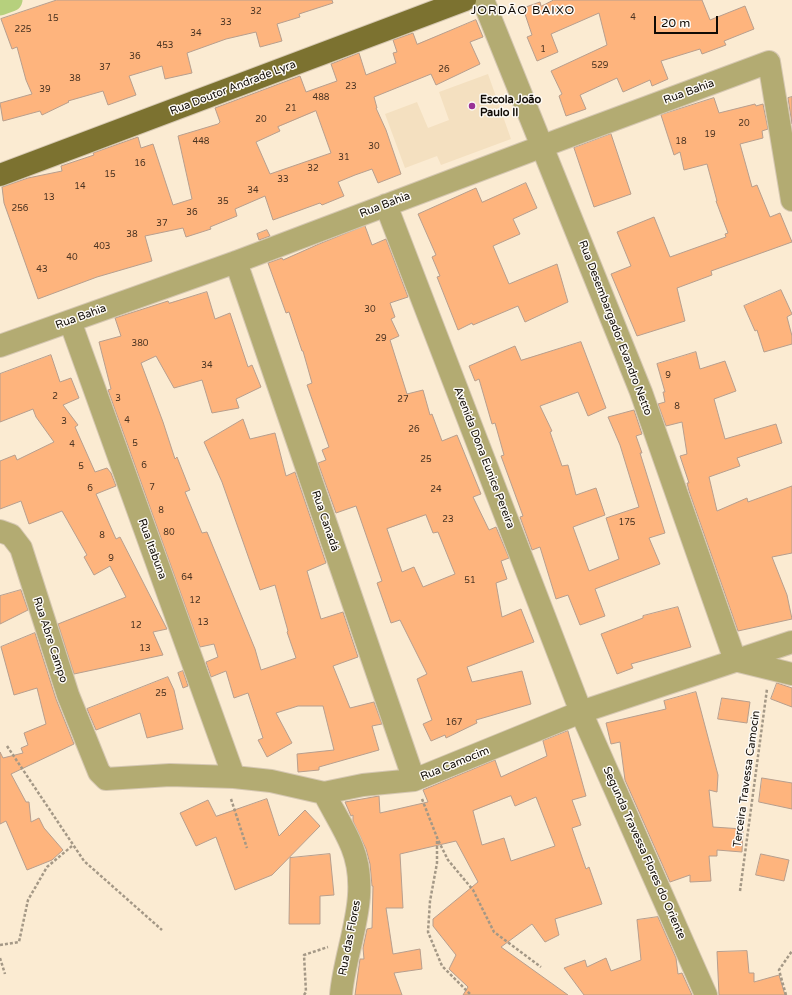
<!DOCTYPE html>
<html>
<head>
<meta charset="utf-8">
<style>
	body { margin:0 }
	#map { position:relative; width:792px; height:995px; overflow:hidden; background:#fbebd2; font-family:"Varela Round",sans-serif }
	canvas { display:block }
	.scale { position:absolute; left:654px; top:16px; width:64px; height:18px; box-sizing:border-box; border:2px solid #0f0a04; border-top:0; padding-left:5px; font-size:12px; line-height:14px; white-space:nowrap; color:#0f0a04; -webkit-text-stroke:3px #fdfaf5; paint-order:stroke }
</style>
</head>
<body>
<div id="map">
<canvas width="792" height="995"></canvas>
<div class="scale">20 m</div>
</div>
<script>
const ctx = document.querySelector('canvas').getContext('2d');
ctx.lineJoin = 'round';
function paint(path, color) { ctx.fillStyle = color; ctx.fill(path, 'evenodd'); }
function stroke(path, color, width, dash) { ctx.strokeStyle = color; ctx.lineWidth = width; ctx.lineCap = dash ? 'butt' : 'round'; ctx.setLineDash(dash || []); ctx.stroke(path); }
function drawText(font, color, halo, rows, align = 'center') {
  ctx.font = font + ' "Varela Round",sans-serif'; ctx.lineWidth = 3; ctx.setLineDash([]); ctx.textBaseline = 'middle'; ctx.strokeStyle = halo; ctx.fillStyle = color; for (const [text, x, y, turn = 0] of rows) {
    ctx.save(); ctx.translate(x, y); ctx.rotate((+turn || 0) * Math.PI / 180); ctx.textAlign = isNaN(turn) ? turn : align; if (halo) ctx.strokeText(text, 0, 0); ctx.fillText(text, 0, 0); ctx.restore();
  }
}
const built = new Path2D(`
	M488,74L511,139L441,165L437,156L405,168L385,114L417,102L428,128L449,120L439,92Z`);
const canal = new Path2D(`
	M0,4L11,0`);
const building = new Path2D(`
	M57,0H332L333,3L299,14L300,17L277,24L282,41L260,47L256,32L226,39L187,53L192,73L165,79L162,66L129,76L136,95L108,105L103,91L68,101L69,102L42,115L40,111L3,121L0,103L32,94L26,80L17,47L12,49L1,19Z
	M554,0H702L710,20L745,6L754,29L724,41L726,45L702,54L700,49L661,61L668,79L652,86L650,80L623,92L617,78L580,95L586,109L566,116L559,96L562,94L551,71L607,45L599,13L551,34L558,52L537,61L527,37L532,35L523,8L540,2L541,6Z
	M476,20L483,37L470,42L480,64L436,85L431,74L374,97L377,108H376L386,130L401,174L378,183L372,169L355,175L338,182L344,196L322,205L320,203L273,220L265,196L235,209L237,216L210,227L211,229L186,237L183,228L145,236L152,261L97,277L38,299L4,203L2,187L28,178L62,171L61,166L94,155L93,153L138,137L141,148L153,144L173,205L192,199L178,136L218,124L220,122L215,108L300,76L306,92L337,81L331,64L359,53L366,75L396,63L393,53L397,52L393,40L413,33L417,44ZM316,111L331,153L270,174L256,142L280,131L278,127Z
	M792,97V124L788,98Z
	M714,98L719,113L755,104L756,106L763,104L768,129L762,131L763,138L740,144L752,187L757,185L770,217L780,213L792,242L711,271L712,275L677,288L685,321L637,336L611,274L631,266L617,232L654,217L670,257L726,237L725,234L728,233L716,201H717L707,164L684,170L680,152L674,155L661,115Z
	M611,134L631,194L594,207L574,148Z
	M526,183L537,208L513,219L520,234L493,246L509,284L557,264L568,302L525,322L518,306L473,325L472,323L458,330L437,277L440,276L432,257L436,255L418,214L476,188L482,202Z
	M365,226L372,245L386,239L408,297L390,303L395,317L391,319L399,336L390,340L407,394L423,390L430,415L432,414L442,441L457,435L481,494L473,497L489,530L496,527L509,558L501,561L507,579L496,583L502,617L521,609L534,642L467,667L472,682L522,671L531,704L476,720L477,723L446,738L445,735L431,741L423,724L432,720L417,679L427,674L400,620L391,623L377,583L382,581L356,506L336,513L318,463L326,460L322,450L329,447L307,385L312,383L303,351H302L289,312L286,313L268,263L282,258L283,260L319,244ZM426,515L433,533L438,532L455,574L423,587L414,567L402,572L387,529Z
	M267,230L270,236L259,240L257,234Z
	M781,290L792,314L787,317L792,336V344L764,352L757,330L755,331L744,306Z
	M207,292L215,319L230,313L248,367L252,365L261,387L236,399L239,408L212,413L202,380L174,388L156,356L141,363L163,422L175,459L177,457L190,490L185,492L202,533L207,532L255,649L261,670L296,658L287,632L288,631L275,585L260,590L222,482L204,442L243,419L250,439L275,433L286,476L295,472L326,563L307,571L321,619L343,612L358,657L333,666L350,708L374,702L382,724L372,726L379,750L319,767V770L298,772L297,754L334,750L323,706H298L276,713L292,743L267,757L258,740L263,738L248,693L234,698L226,671L211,677L206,662L218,657L214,644L200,647L108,390L111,389L99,342L121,336L115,318L168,301L169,303Z
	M581,342L606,408L588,416L578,392L540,406L552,431L550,432L562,466L568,465L576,495L596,488L605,515L573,527L589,571L619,559L606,518L639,507L620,445L608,417L634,410L642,434L636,436L642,453H640L665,533L649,538L660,564L595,589L605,616L580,625L568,595L556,599L540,547L532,550L520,517L523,516L501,456L504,455L495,423L492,424L479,379L475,381L469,366L515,346L521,360Z
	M696,352L700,369L725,361L736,391L714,399L725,439L776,424L782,443L737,458L740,466L709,477L717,511L747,498L748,502L792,486V553L772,557L787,595L792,619L738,631L689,491L687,483H689L680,456L687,454L682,422L666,426L658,404L665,402L663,392H665L657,364Z
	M51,355L60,382L71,378L79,398L63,405L78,425L75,427L95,472L107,468L111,473L116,486L96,494L116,539L120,537L167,629L153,632L163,655L74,674L58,624L126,597L110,566L94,575L84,557L87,555L62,511L29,524L21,501L0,509V461L15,455L17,460L54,442L36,417L33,409L0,422V374Z
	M21,590L28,610L0,624V596Z
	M678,607L691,647L631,664L633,668L617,674L601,634L643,618V616Z
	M35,633L56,699L74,744L11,774L26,802H29L31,822L39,818L44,828L63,850L52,860L27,870L6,821L0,824V752L3,758L23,753L21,748L28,745L24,733L46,724L37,688L14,695L1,647Z
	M183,671L188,686L183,688L178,673Z
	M168,677L174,690L183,729L147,738L140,713L96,730L87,709Z
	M777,683L792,688V707L771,699Z
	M696,692L718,775L717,792L709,790L713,827L743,829L742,852L717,850V856H709L711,881L690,882V875L670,882L625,780L620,742L611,744L606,723L666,709L664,701Z
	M722,698L750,702L747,723L718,719Z
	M568,731L586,796L572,800L581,825L572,828L586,869L589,867L602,904L555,919L559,935L545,942L532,924L501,947L568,995H463L468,987L449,969L456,955L433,926V919L478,882L456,841L400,854L403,908H386L393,954L420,949L422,969L394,973L402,995H355L360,959H364L363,948L367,929L372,928L373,886H372L370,864L366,849L353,821V815L351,816L345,802L379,796L380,813L428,802L423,790L495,760L501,777L547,756L543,741ZM511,796L515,806L536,797L555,846L511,861L504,838L482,845L473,811Z
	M762,778L792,783V809L759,802Z
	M267,799L279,836L305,810L320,826L272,875L235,890L216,837L196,846L180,813L208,800L216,816Z
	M330,854L334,895L320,896V924H289L290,858Z
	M761,854L789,860L784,881L756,875Z
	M658,917L676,958L678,974L682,973L692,995H584L564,968L585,960L587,967L606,958L611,971L641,960L637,920Z
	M747,951L749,973H754V982L779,975L785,995H719L717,952Z`);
const path = new Path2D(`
	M7,746L84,861L162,930
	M231,799L247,848
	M422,799L438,840L448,860L473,890L494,932L541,967
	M437,841V863L430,901L428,932L442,966L471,995
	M740,891L767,689
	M0,945L19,942L28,900L47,867L72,846
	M0,958L5,974
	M304,995L306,992L304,955L328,947
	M786,995L779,970L792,951`);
const minor = new Path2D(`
	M483,0L641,392L735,660
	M386,205L581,712L706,995
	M236,262L414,780
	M70,321L234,777
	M0,346L236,262L559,140L769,62L792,200
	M0,531L11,535L21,548L68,695L99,772L106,779L170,775L234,777L271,781L324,793L363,785L414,780L581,712L792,642
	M735,660L792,674
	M324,793C333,811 345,829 352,847C372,896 345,947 341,995`);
const major = new Path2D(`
	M0,175L465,0`);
const markers = [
	[472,106,4,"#993296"]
];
const numberNames = [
	["32",256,12],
	["4",633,18],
	["15",53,19],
	["33",226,23],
	["225",23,30],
	["34",196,34],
	["453",165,46],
	["1",543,50],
	["36",135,57],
	["529",600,66],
	["37",105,68],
	["26",444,70],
	["38",75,79],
	["23",351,87],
	["39",45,90],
	["488",321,98],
	["21",291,109],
	["20",261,120],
	["20",744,124],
	["19",710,135],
	["448",201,142],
	["18",681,142],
	["30",374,147],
	["31",344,158],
	["16",140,164],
	["32",313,169],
	["15",110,175],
	["33",283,180],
	["14",80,187],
	["34",253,191],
	["13",49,198],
	["35",223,202],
	["256",20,209],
	["36",192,213],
	["37",162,224],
	["38",132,235],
	["403",102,247],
	["40",72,258],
	["43",42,270],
	["30",370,310],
	["29",381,339],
	["380",140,344],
	["34",207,366],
	["9",668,376],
	["2",55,397],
	["3",118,399],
	["27",403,400],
	["8",677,407],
	["4",127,421],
	["3",64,422],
	["26",414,430],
	["5",135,444],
	["4",72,445],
	["25",426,460],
	["6",144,466],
	["5",81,467],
	["7",152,488],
	["6",90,489],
	["24",436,490],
	["8",161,511],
	["23",448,520],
	["175",627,523],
	["80",169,533],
	["8",102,536],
	["9",111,559],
	["64",187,578],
	["51",470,581],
	["12",195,601],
	["13",203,623],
	["12",136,626],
	["13",145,649],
	["25",161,694],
	["167",454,723]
];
const streetNames = [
	["Rua Doutor Andrade Lyra",233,88,-21],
	["Rua Bahia",689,92,-20],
	["Rua Bahia",385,205,-21],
	["Rua Bahia",81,317,-20],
	["Rua Desembargador Evandro Netto",615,328,69],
	["Avenida Dona Eunice Pereira",484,458,69],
	["Rua Canadá",325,521,71],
	["Rua Itabuna",152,549,70],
	["Rua Abre Campo",50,640,72],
	["Rua Camocim",455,764,-22],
	["Terceira Travessa Camocin",747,779,-82],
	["Segunda Travessa Flores do Oriente",644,853,66],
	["Rua das Flores",350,938,-79]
];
const poiNames = [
	["Escola João",480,100],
	["Paulo II",480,113]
];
const neighbourhoodNames = [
	["JORDÃO BAIXO",523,11]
];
paint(built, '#f4e0c0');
stroke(canal, '#b6d07d', 23);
paint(building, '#feb47d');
stroke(building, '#b79e8d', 1);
stroke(minor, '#d5c7b1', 24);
stroke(major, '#d5c7b1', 24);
stroke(path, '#a49886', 2.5, [3, 2]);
stroke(minor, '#b3ab72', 22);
stroke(major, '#7c7230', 22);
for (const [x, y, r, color] of markers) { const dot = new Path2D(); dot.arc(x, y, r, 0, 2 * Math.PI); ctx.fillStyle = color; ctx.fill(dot); stroke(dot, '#fdfaf5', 1.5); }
drawText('9px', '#4b3422', null, numberNames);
drawText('11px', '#0f0a04', '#fdfaf5', streetNames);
drawText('bold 11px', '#0f0a04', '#fdfaf5', poiNames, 'left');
ctx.letterSpacing = '1px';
drawText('12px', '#0f0a04', '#fdfaf5', neighbourhoodNames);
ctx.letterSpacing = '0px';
</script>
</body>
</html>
